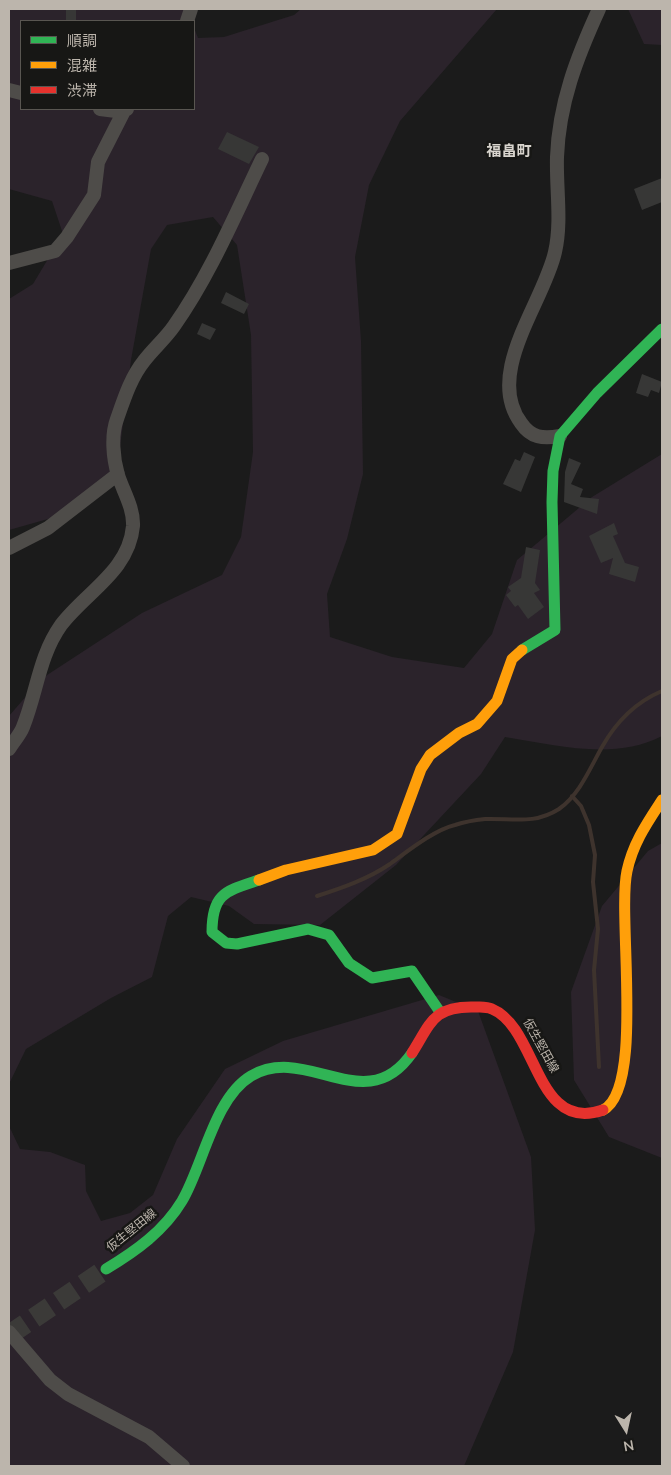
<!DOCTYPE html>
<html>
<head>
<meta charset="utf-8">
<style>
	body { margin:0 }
	#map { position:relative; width:671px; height:1475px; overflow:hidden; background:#1b1b1b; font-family:"Nunito Sans","Noto Sans JP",sans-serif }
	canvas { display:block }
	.frame { position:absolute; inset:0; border:10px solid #bcb5ac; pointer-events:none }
	.legend { position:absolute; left:20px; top:20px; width:175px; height:90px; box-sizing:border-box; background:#171715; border:1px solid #595651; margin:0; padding:6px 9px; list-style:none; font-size:15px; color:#bcb5ac }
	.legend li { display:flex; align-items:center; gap:10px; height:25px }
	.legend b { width:25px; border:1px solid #595651 }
	.north { position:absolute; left:601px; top:1405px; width:50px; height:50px; -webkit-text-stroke:4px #171715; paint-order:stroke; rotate:170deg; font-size:14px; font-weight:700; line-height:20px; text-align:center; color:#bcb5ac }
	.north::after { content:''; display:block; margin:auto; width:18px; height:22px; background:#bcb5ac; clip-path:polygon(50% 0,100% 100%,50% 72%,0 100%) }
</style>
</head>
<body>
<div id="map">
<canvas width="671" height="1475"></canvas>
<div class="frame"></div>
<ul class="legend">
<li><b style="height:6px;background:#30b455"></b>順調</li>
<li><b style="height:6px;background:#ff9f0a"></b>混雑</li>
<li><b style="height:6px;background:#e5322d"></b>渋滞</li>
</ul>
<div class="north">N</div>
</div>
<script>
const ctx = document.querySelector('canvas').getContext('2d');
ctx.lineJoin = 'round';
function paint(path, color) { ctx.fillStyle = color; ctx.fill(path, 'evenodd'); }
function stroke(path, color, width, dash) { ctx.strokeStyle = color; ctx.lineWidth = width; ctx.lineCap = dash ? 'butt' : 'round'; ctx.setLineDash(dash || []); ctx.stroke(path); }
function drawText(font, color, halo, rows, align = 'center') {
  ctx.font = font + ' "Nunito Sans","Noto Sans JP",sans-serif'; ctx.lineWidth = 5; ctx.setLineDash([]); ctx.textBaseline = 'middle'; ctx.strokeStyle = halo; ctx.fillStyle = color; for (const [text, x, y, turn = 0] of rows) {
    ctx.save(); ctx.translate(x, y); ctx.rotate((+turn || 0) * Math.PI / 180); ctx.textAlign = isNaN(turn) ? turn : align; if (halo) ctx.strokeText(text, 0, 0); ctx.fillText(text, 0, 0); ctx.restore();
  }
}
const green = new Path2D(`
	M9,9H189L191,21H21V109H194V28L198,38L224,37L294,15L301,9H497L400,121L369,185L355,257L361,341L363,474L347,539L327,594L330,637L392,657L464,668L492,634L517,560L592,497L662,454V736C614,761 556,745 505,737L481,774L396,865L320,925L254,924L229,906L191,897L168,916L152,977L111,998L26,1049L9,1084V716L41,679L142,613L222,575L241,537L253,452L251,335L237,245L213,217L167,225L151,249L131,360L117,471L69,513L9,530V299L33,284L63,234L52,201L9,189Z
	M628,9H662V45L644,44Z
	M662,843V1158L609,1137L574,1080L571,992L602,906L648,851Z
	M439,995L478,1011L531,1157L535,1230L513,1352L464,1466H9V1126L20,1149L50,1152L85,1165L86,1191L101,1221L130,1213L153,1195L177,1139L225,1069L283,1041Z`);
const stream = new Path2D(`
	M572,796L581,806L589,825L595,855L593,882L598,929L594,970L599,1067
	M317,896C342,888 368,879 390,864C408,851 434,830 455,825C464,822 475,820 485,819C512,818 534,825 559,809C580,794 590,768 602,747C616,722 636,702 662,691`);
const building = new Path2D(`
	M66,10H76V21H66Z
	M227,132L259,147L249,164L218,149Z
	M662,178V202L642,210L634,189Z
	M226,292L249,304L244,314L221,303Z
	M202,323L216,329L210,340L197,334Z
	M642,374L662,382L659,393L651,390L648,397L636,393Z
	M524,452L535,457L521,492L503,484L515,459L520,461Z
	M569,458L581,463L571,484L583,489L580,497L599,499L597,514L564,502L565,472Z
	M614,523L618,534L613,536L625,563L639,567L635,582L609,574L613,558L601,563L589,536Z
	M526,547L540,550L535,583L540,590L534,593L544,607L528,619L518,605L515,607L506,595L511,591L508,587L521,578Z`);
const secondaryTunnel = new Path2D(`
	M9,1335L106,1269`);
const street = new Path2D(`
	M187,21L191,9
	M9,90L21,93
	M100,109L116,111L127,109
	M9,263L55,251L67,237L94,195L98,162L125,109
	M560,436C543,439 531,438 521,423C484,373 544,302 555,252C562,222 556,188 557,157C559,103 577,57 599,9
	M9,548L48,528L118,474
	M9,749C13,742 20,735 23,727C37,692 39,656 61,625C86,592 129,571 133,526C134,508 123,491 118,475C113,458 111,435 117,419C124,399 131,377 144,361C153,349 165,339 174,326C210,275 235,215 262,159
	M9,1332L50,1380L68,1394L149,1437L183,1466`);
const fast = new Path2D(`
	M522,650L555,630L552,502L553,471L560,436L597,393L662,329
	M259,880C226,891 212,893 212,932L226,943L237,944L308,929L329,935L349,963L372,978L412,971L440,1012
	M106,1269C136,1251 164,1231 182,1201C203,1166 214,1098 251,1076C307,1043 366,1120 412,1053`);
const slow = new Path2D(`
	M259,880L286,870L373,850L397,834L421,769L430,755L459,733L477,724L497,701L512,659L522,650
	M603,1110C645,1089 617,917 627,871C633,843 647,823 662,800`);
const jam = new Path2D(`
	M412,1053C431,1023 433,1006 474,1007C480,1007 486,1006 492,1009C538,1028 535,1134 603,1110`);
const streetNames = [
	["仮生堅田線",540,1046,61],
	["仮生堅田線",132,1231,-39]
];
const quarterNames = [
	["福畠町",509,152]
];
paint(green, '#2b232b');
stroke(stream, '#3e332d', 4);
paint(building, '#373736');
stroke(secondaryTunnel, '#3b3a38', 20, [20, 10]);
stroke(street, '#4e4c49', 14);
stroke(fast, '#30b455', 11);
stroke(slow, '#ff9f0a', 11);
stroke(jam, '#e5322d', 11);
drawText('12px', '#bcb5ac', '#171715', streetNames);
drawText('bold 15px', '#d8d4cd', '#171715', quarterNames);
</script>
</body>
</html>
